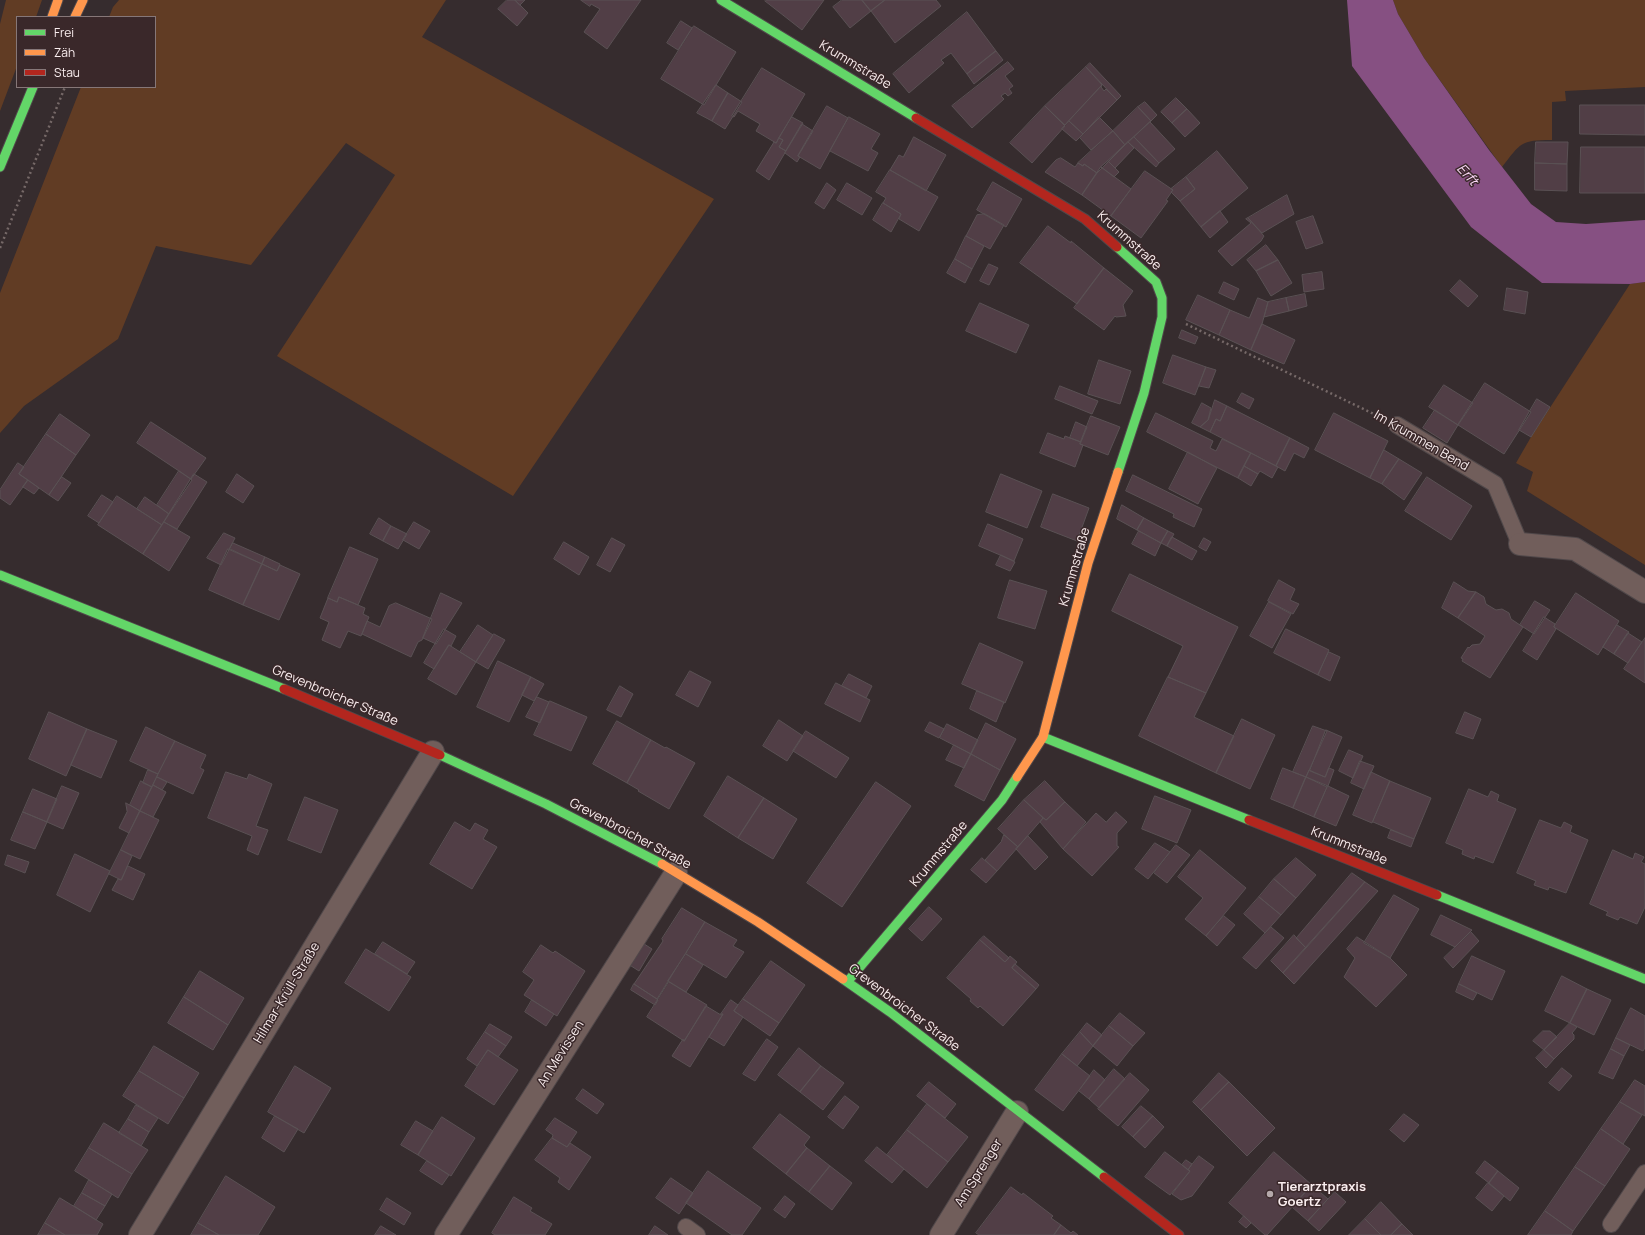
<!DOCTYPE html>
<html>
<head>
<meta charset="utf-8">
<style>
	body { margin:0 }
	#map { position:relative; width:1645px; height:1235px; overflow:hidden; background:#362c2e; font-family:Manrope,sans-serif }
	canvas { display:block }
	.legend { position:absolute; left:16px; top:16px; width:140px; height:72px; box-sizing:border-box; background:#3a282a; border:1px solid #867778; margin:0; padding:5px 7px; list-style:none; font-size:12px; color:#f9edee }
	.legend li { display:flex; align-items:center; gap:8px; height:20px }
	.legend b { width:20px; border:1px solid #867778 }
</style>
</head>
<body>
<div id="map">
<canvas width="1645" height="1235"></canvas>
<ul class="legend">
<li><b style="height:5px;background:#63d668"></b>Frei</li>
<li><b style="height:5px;background:#ff974d"></b>Zäh</li>
<li><b style="height:5px;background:#b3261e"></b>Stau</li>
</ul>
</div>
<script>
const ctx = document.querySelector('canvas').getContext('2d');
ctx.lineJoin = 'round';
function paint(path, color) { ctx.fillStyle = color; ctx.fill(path, 'evenodd'); }
function stroke(path, color, width, dash) { ctx.strokeStyle = color; ctx.lineWidth = width; ctx.lineCap = dash ? 'butt' : 'round'; ctx.setLineDash(dash || []); ctx.stroke(path); }
function drawText(font, color, halo, rows, align = 'center') {
  ctx.font = font + ' Manrope,sans-serif'; ctx.lineWidth = 3; ctx.setLineDash([]); ctx.textBaseline = 'middle'; ctx.strokeStyle = halo; ctx.fillStyle = color; for (const [text, x, y, turn = 0] of rows) {
    ctx.save(); ctx.translate(x, y); ctx.rotate((+turn || 0) * Math.PI / 180); ctx.textAlign = isNaN(turn) ? turn : align; if (halo) ctx.strokeText(text, 0, 0); ctx.fillText(text, 0, 0); ctx.restore();
  }
}
const green = new Path2D(`
	M6,0H42L36,17H17V66L0,111V24Z
	M119,0H446L422,37L714,199L513,496L277,356L395,175L346,143L251,265L156,246L118,339L24,406L0,433V293L81,87H155V17H109L113,7Z
	M1393,0H1645V87L1565,91L1566,101L1552,102V140C1520,140 1521,143 1502,167L1424,58L1398,14Z
	M1645,282V565L1527,491L1533,472L1516,463L1531,437L1630,284Z`);
const water = new Path2D(`
	M1347,0H1393L1398,14L1424,58L1489,150L1531,204L1556,222L1586,224L1645,220V282L1630,284L1542,283L1471,227L1352,66Z`);
const building = new Path2D(`
	M507,0H515L528,13L517,26L498,9Z
	M515,0H525L520,5Z
	M581,0H641L607,49L584,32L600,9L591,4L590,6Z
	M766,0H824L802,30L765,1Z
	M842,0H862L871,11L850,28L833,7Z
	M862,0H885L871,11Z
	M885,0H936L941,6L895,43L871,11Z
	M967,12L996,51L967,74L951,53L941,60L944,63L909,93L893,74Z
	M681,21L692,28L678,50L667,43Z
	M694,26L736,52L704,105L661,79Z
	M996,51L1003,60L974,84L967,74Z
	M1008,62L1014,69L1005,76L1013,86L1009,89L1012,93L1008,96L1005,93L1001,96L1004,99L972,128L952,106Z
	M1090,63L1121,96L1117,100L1086,67Z
	M1086,67L1102,85L1065,125L1045,106Z
	M762,68L805,94L776,143L756,131L760,124L738,111L734,117L732,116Z
	M716,85L728,93L712,121L697,113Z
	M1102,85L1101,87L1104,91L1106,89L1117,100L1083,134L1069,121Z
	M728,93L742,102L725,129L712,121Z
	M1176,98L1187,109L1172,123L1161,112Z
	M1145,102L1157,115L1151,121L1138,107Z
	M1580,105H1645V135L1580,134Z
	M827,106L848,118L820,169L798,156Z
	M1045,106L1065,126L1032,163L1010,143Z
	M1138,107L1151,121L1125,145L1113,131Z
	M1187,109L1200,123L1185,137L1172,123Z
	M792,117L803,123L786,151L779,147L783,140L779,138Z
	M849,117L880,134L871,149L878,153L868,171L830,151Z
	M1099,117L1113,131L1091,150L1080,138Z
	M1069,121L1083,134L1076,141L1062,129Z
	M1150,122L1175,149L1159,163L1134,137Z
	M802,124L813,131L798,156L800,157L797,162L785,153Z
	M1113,131L1125,145L1097,173L1084,164L1083,166L1078,163Z
	M914,137L946,155L926,191L890,170L899,155L903,157Z
	M1134,137L1159,163L1156,167L1128,142Z
	M779,138L783,140L779,147L786,151L769,180L756,171L774,142L776,143Z
	M1128,142L1134,148L1115,168L1108,161Z
	M1536,142H1568L1567,164L1535,163Z
	M1581,147H1645V193H1580Z
	M1217,151L1248,188L1201,227L1180,201L1195,189L1186,177Z
	M1061,158L1075,167L1078,163L1083,166L1084,164L1097,173L1082,195L1045,172L1056,160Z
	M1108,161L1119,172L1114,177L1101,167Z
	M1535,163L1567,164V191L1535,190Z
	M1101,167L1131,189L1111,216L1082,195Z
	M890,170L938,197L919,231L899,219L901,214L883,203L886,198L876,192Z
	M1145,171L1173,190L1166,200L1168,201L1141,238L1111,216Z
	M1186,177L1195,189L1180,201L1171,192L1173,190L1171,189Z
	M993,182L1022,199L1006,227L977,210Z
	M827,183L836,190L824,209L815,203Z
	M847,183L872,198L862,215L837,200Z
	M1287,195L1294,214L1262,233L1248,218Z
	M883,203L901,214L891,232L873,220Z
	M1220,211L1228,222L1210,238L1201,227Z
	M985,214L1004,225L990,249L966,236L977,215Z
	M1313,216L1323,243L1306,249L1296,222Z
	M1248,218L1264,236L1261,241L1232,266L1218,251L1251,223L1246,219Z
	M1048,226L1071,243V241L1104,268L1077,304L1020,263Z
	M966,236L984,246L972,269L955,259Z
	M1266,245L1278,260L1256,271L1247,260Z
	M955,259L972,269L965,283L947,273Z
	M1278,260L1292,283L1271,296L1256,271Z
	M989,264L998,268L989,285L980,281Z
	M1104,268L1133,291L1123,305L1126,316L1116,317L1115,316L1104,330L1074,308Z
	M1322,272L1324,289L1304,292L1302,275Z
	M1460,280L1478,296L1468,307L1450,291Z
	M1224,282L1239,289L1234,300L1219,293Z
	M1507,288L1528,292L1525,314L1504,310Z
	M1305,294L1307,306L1289,311L1286,298Z
	M1198,295L1230,310L1219,335L1186,320Z
	M1258,298L1268,302L1262,324L1251,350L1219,335L1230,310L1249,318Z
	M1286,298L1289,311L1264,317L1268,302Z
	M980,303L1029,325L1016,353L966,331Z
	M1262,324L1295,340L1284,364L1251,350Z
	M1182,330L1198,337L1195,344L1179,338Z
	M1173,355L1206,367L1195,395L1163,383Z
	M1099,360L1131,371L1120,404L1088,394Z
	M1206,367L1216,370L1209,388L1199,386Z
	M1485,383L1531,412L1504,454L1458,425Z
	M1444,385L1473,403L1458,425L1429,407Z
	M1060,386L1098,401L1092,414L1055,399Z
	M1242,393L1254,399L1249,409L1237,402Z
	M1537,399L1550,407L1531,437L1519,430Z
	M1215,400L1227,406L1220,421L1216,419L1210,432L1200,427L1208,420Z
	M1202,403L1211,408L1208,420L1200,427L1192,423Z
	M1227,406L1290,438L1276,466L1210,432L1216,419L1220,421Z
	M1435,410L1458,425L1447,443L1423,428Z
	M1156,413L1213,441L1210,448L1216,451L1222,439L1251,453L1238,478L1147,432Z
	M1334,413L1388,441L1370,478L1315,450Z
	M60,414L90,435L76,455L46,434Z
	M1091,416L1120,427L1108,455L1080,444Z
	M151,422L206,458L191,479L137,443Z
	M1076,422L1087,427L1081,442L1070,438Z
	M1048,433L1064,439L1065,436L1081,442L1080,444L1083,445L1075,467L1040,453Z
	M46,434L76,455L49,495L19,474Z
	M1290,438L1309,448L1304,458L1294,453L1285,471L1276,466Z
	M1384,450L1399,459L1382,484L1370,478Z
	M1188,452L1217,468L1198,504L1169,489Z
	M1251,453L1278,467L1272,478L1260,471L1258,474L1244,466Z
	M1399,459L1422,473L1404,500L1382,484Z
	M18,463L24,467L19,474L28,480L10,505L0,498V490Z
	M1244,466L1258,474L1251,486L1238,478Z
	M179,471L192,480L169,514L157,505Z
	M194,474L207,482L177,529L164,522Z
	M237,474L254,486L243,503L226,492Z
	M1001,474L1042,491L1027,528L986,512Z
	M1133,475L1202,509L1194,527L1173,517L1174,514L1126,491Z
	M62,477L71,483L58,501L49,495Z
	M1427,477L1472,506L1451,540L1405,511Z
	M28,480L39,488L34,494L23,487Z
	M1053,494L1089,508L1077,541L1041,527Z
	M102,495L113,502L99,523L88,516Z
	M117,496L162,525L143,554L98,525Z
	M145,497L169,514L162,525L137,509Z
	M1122,505L1144,518L1137,530L1117,519Z
	M379,518L391,526L383,541L370,534Z
	M1144,518L1168,531L1161,543L1137,530Z
	M164,522L190,537L169,571L143,554Z
	M414,522L430,531L419,549L403,540Z
	M988,524L1023,539L1014,561L979,546Z
	M391,526L407,534L398,549L383,541Z
	M1139,531L1161,543L1155,556L1132,544Z
	M1168,531L1174,534L1167,546L1161,543Z
	M224,533L235,538L221,565L207,558Z
	M1172,537L1197,551L1192,560L1167,546Z
	M612,538L625,545L610,572L597,565Z
	M1204,538L1211,542L1206,551L1199,547Z
	M564,542L589,557L579,575L554,559Z
	M233,543L265,557L262,564L230,549Z
	M350,547L378,559L358,605L339,597L337,602L328,598Z
	M228,549L262,564L243,605L209,590Z
	M1001,555L1015,562L1010,571L996,565Z
	M265,557L280,564L277,571L262,564Z
	M262,564L277,571L280,565L300,574L279,620L243,605Z
	M1130,574L1238,627L1206,693L1168,677L1183,646L1112,611Z
	M1010,580L1047,591L1035,629L998,618Z
	M1279,580L1295,589L1290,600L1299,604L1293,614L1268,601Z
	M1454,582L1468,591L1476,592L1458,618L1442,608Z
	M1476,592L1484,597L1486,604L1496,610L1502,609L1509,613L1511,619L1523,627L1490,678L1462,661L1463,659L1461,658L1468,647L1469,648L1472,645L1480,644L1485,636L1458,618Z
	M441,593L462,603L436,644L423,638Z
	M1576,593L1619,621L1598,655L1554,627Z
	M339,597L365,608L363,614L369,617L361,636L348,631L340,648L322,640L329,622L320,618L328,598L337,602Z
	M1535,601L1550,610L1534,634L1520,625Z
	M1269,602L1291,614L1272,648L1250,636Z
	M396,603L432,619L422,640L418,642L411,657L362,634L367,621L380,627L389,606Z
	M1544,617L1555,624L1554,627L1556,629L1537,660L1523,651Z
	M478,625L493,635L476,662L460,652Z
	M1617,625L1629,632L1614,654L1603,647Z
	M444,629L456,636L451,646L449,645L434,669L424,663Z
	M1286,629L1329,650L1318,675L1274,653Z
	M1628,633L1642,642L1628,663L1614,654Z
	M494,634L505,640L488,669L476,662Z
	M1645,638V683L1624,669Z
	M980,643L1023,662L1005,703L962,684Z
	M449,645L476,662L456,695L428,679Z
	M1329,652L1340,657L1330,681L1318,675Z
	M498,661L531,677L509,722L477,707Z
	M690,671L711,682L698,707L676,695Z
	M849,674L872,686L866,698L842,686Z
	M531,677L544,684L534,701L522,695Z
	M1168,677L1206,693L1194,717L1234,736L1216,773L1139,736Z
	M836,683L870,700L860,722L825,704Z
	M620,686L633,694L621,717L607,710Z
	M977,691L1004,702L996,722L970,709Z
	M537,697L549,702L540,723L526,717Z
	M550,701L587,717L571,751L534,735Z
	M49,712L87,729L66,776L29,759Z
	M1465,712L1481,719L1473,739L1456,733Z
	M1242,719L1275,735L1250,789L1216,773Z
	M779,720L803,736L787,761L763,746Z
	M617,721L651,740L627,783L593,764Z
	M930,722L944,729L939,738L925,731Z
	M986,723L1016,739L1000,770L971,754Z
	M947,724L978,740L971,754L940,738Z
	M1313,726L1327,731L1306,777L1293,772Z
	M146,727L175,741L158,774L130,761Z
	M87,729L117,741L101,778L71,765Z
	M1326,730L1342,737L1325,777L1310,771Z
	M806,731L849,758L836,778L793,751Z
	M651,740L665,748L666,747L695,763L669,809L638,791L639,790L627,783Z
	M175,741L206,755L200,768L204,770L193,794L157,777Z
	M954,745L971,754L964,768L946,760Z
	M1349,750L1363,756L1353,778L1339,771Z
	M971,754L1000,770L984,801L955,786Z
	M1360,761L1374,766L1364,789L1351,783Z
	M1283,768L1306,777L1293,808L1271,799Z
	M1329,768L1334,770L1328,786L1306,777L1309,770L1325,777Z
	M148,770L158,774L152,787L143,783Z
	M226,772L247,779L249,774L272,784L256,826L268,830L258,855L247,850L252,836L208,818Z
	M1371,772L1390,781L1372,823L1353,815Z
	M728,776L764,798L738,838L704,816Z
	M157,777L167,782L162,790L153,785Z
	M1306,777L1327,787L1314,817L1293,808Z
	M141,781L152,787L140,811L130,805Z
	M1045,781L1065,802L1046,820L1024,800Z
	M1390,781L1431,798L1414,839L1373,822Z
	M876,782L911,806L842,907L807,883Z
	M153,785L166,792L153,817L140,811Z
	M62,786L79,793L63,829L47,822Z
	M1328,786L1349,796L1336,826L1314,817Z
	M33,789L57,799L47,822L23,812Z
	M1469,789L1488,797L1491,791L1499,795L1497,801L1516,809L1493,863L1475,856L1474,859L1462,854L1463,850L1446,843Z
	M1155,796L1191,810L1177,843L1142,829Z
	M305,797L338,810L321,853L288,840Z
	M764,798L797,819L773,859L738,838Z
	M1024,800L1043,818L1018,847L998,829Z
	M1065,802L1086,822L1063,849L1040,822L1043,818L1046,820Z
	M126,803L140,811L129,833L119,828L127,812Z
	M140,811L159,820L140,859L121,850Z
	M23,812L47,822L35,849L11,840Z
	M1116,812L1127,822L1117,833V846L1119,847L1092,876L1063,849L1096,813L1106,822Z
	M1540,820L1561,828L1564,822L1572,826L1570,832L1588,840L1566,893L1549,887L1548,890L1534,885L1536,881L1517,873Z
	M455,822L470,831L475,823L488,830L483,839L497,847L472,889L430,864Z
	M1391,830L1414,839L1411,847L1388,838Z
	M1004,835L1018,847L997,871L985,860L1001,842Z
	M1028,836L1048,857L1035,870L1016,849Z
	M1155,843L1170,852L1148,879L1135,869Z
	M1176,845L1190,855L1167,883L1154,873Z
	M121,850L132,856L121,880L109,874Z
	M1200,850L1246,888L1206,936L1185,919L1203,898L1178,877Z
	M1613,850L1633,859L1635,853L1644,857L1641,862L1645,864V907L1637,924L1620,917L1618,920L1606,915L1608,912L1590,904Z
	M75,854L110,871L90,912L57,895Z
	M8,855L29,862L25,873L5,865Z
	M982,858L997,871L986,883L971,870Z
	M1296,858L1316,875L1296,898L1274,879Z
	M128,866L145,874L133,900L112,890L118,879L121,880Z
	M1352,873L1365,882L1306,948L1296,938L1297,937Z
	M1274,879L1296,898L1281,915L1259,897Z
	M1365,882L1378,891L1294,984L1283,973Z
	M1394,895L1419,909L1390,958L1364,943Z
	M1259,897L1281,915L1265,933L1244,914Z
	M929,907L942,919L922,941L909,929Z
	M682,908L705,922L657,999L634,984L659,947L663,941L662,939Z
	M1441,915L1472,930L1455,947L1431,935Z
	M1224,916L1235,925L1217,946L1206,936Z
	M705,922L737,940L733,946L744,952L726,978L686,954Z
	M1271,927L1284,938L1256,969L1243,958Z
	M1471,932L1479,941L1453,968L1444,958Z
	M1294,935L1306,948L1283,973L1271,961Z
	M984,936L1009,958L1005,962L980,940Z
	M1357,937L1390,958L1407,975L1376,1007L1344,977L1355,958L1347,949Z
	M980,940L1005,962L1010,956L1017,962L1012,968L1036,989L1003,1026L980,1006L978,1008L970,1001L971,999L947,978Z
	M383,942L415,962L407,974L375,954Z
	M641,942L652,949L639,971L628,964Z
	M541,945L553,953L555,951L585,971L557,1016L524,995L534,980L523,972Z
	M366,949L411,977L389,1011L345,983Z
	M686,954L703,965L686,992L668,981Z
	M1472,956L1505,971L1492,1000L1459,984Z
	M771,961L805,985L779,1023L743,999Z
	M1015,964L1039,985L1036,989L1012,968Z
	M200,971L244,998L228,1025L184,997Z
	M1562,976L1587,989L1570,1023L1545,1011Z
	M669,982L707,1005L684,1041L647,1017Z
	M634,984L657,999L658,1000L655,1005L631,990Z
	M1459,984L1477,993L1473,1000L1456,992Z
	M1587,989L1611,1000L1594,1035L1570,1023Z
	M184,997L228,1025L213,1050L168,1023Z
	M743,999L779,1023L770,1036L734,1011Z
	M532,1000L554,1014L546,1026L525,1012Z
	M731,1000L738,1005L734,1011L743,1017L724,1046L709,1037L723,1014H721Z
	M706,1006L721,1015L723,1014L690,1067L672,1056L683,1039L684,1041Z
	M1631,1008L1645,1016V1048L1643,1051L1616,1038Z
	M1120,1013L1145,1033L1133,1046L1109,1026Z
	M1087,1023L1102,1035L1093,1046L1080,1032Z
	M1570,1023L1577,1027L1572,1033L1574,1035V1039L1554,1059L1544,1050Z
	M490,1024L512,1037L506,1046L485,1032Z
	M1109,1026L1133,1046L1117,1066L1093,1046Z
	M1543,1031H1550L1557,1037L1544,1050L1533,1041Z
	M485,1032L506,1046L498,1057L488,1050L477,1066L467,1059Z
	M1080,1032L1093,1046L1077,1066L1062,1054Z
	M1616,1038L1630,1045L1624,1056L1611,1049Z
	M767,1039L778,1047L755,1081L743,1074Z
	M154,1046L199,1073L184,1098L139,1071Z
	M799,1048L821,1066L800,1092L778,1075Z
	M1611,1049L1624,1056L1613,1079L1599,1073Z
	M488,1050L518,1070L494,1105L465,1086Z
	M1544,1050L1554,1059L1546,1068L1536,1058Z
	M1062,1054L1090,1076L1063,1111L1035,1090Z
	M295,1066L331,1088L304,1133L268,1112Z
	M821,1066L844,1083L823,1110L800,1092Z
	M1562,1068L1572,1076L1559,1091L1549,1083Z
	M1114,1069L1125,1079L1099,1108L1089,1099Z
	M1094,1070L1105,1080L1089,1099L1079,1091Z
	M139,1071L184,1098L168,1124L123,1096Z
	M1130,1073L1149,1090L1118,1126L1098,1109Z
	M1219,1073L1229,1082L1201,1110L1193,1102Z
	M1635,1080L1645,1086V1116L1620,1102Z
	M929,1082L956,1104L945,1118L917,1096Z
	M1229,1082L1275,1128L1247,1156L1201,1110Z
	M583,1089L604,1104L597,1114L576,1099Z
	M845,1096L859,1107L843,1129L828,1117Z
	M1620,1102L1642,1115L1623,1144L1601,1129Z
	M927,1104L968,1137L948,1162L907,1130Z
	M136,1105L158,1118L149,1132L128,1119Z
	M1141,1106L1153,1116L1133,1137L1122,1127Z
	M780,1114L810,1137L804,1145L807,1148L786,1174L753,1148Z
	M1404,1114L1419,1125L1404,1142L1390,1130Z
	M275,1116L298,1129L284,1152L262,1138Z
	M1153,1116L1164,1127L1145,1148L1133,1137Z
	M442,1117L475,1138L451,1176L418,1155Z
	M555,1118L577,1132L567,1147L552,1138L553,1135L546,1130Z
	M128,1119L149,1132L141,1146L119,1133Z
	M416,1121L433,1131L418,1155L401,1145Z
	M104,1123L148,1150L132,1174L89,1148Z
	M1601,1129L1630,1149L1605,1186L1575,1167Z
	M907,1130L948,1162L927,1188L887,1155Z
	M552,1138L567,1147L570,1143L591,1157L569,1190L558,1182L560,1178L535,1160Z
	M877,1147L904,1169L892,1183L865,1161Z
	M89,1148L132,1174L118,1198L75,1171Z
	M807,1148L830,1166L809,1192L786,1174Z
	M1165,1152L1190,1171L1170,1195L1145,1177Z
	M1274,1152L1312,1185L1267,1235H1265L1229,1203Z
	M1199,1156L1214,1167L1192,1196L1181,1200L1172,1194L1190,1171L1188,1170Z
	M1186,1160L1192,1164L1188,1170L1182,1165Z
	M427,1161L449,1175L442,1185L420,1171Z
	M1485,1161L1498,1171L1489,1183L1476,1173Z
	M830,1166L852,1183L832,1210L809,1192Z
	M1575,1167L1605,1186L1573,1231L1545,1211Z
	M708,1171L761,1208L742,1235H732L686,1203Z
	M1498,1171L1519,1188L1510,1201L1489,1183Z
	M226,1176L275,1207L258,1235H219L198,1223Z
	M671,1178L693,1193L679,1214L656,1198Z
	M89,1180L112,1194L105,1206L82,1193Z
	M1488,1183L1504,1196L1492,1211L1476,1198Z
	M1312,1185L1328,1199L1308,1221L1292,1207Z
	M1011,1187L1022,1195L1023,1193L1053,1216L1051,1218L1061,1225L1054,1235H979L976,1233Z
	M1335,1192L1346,1202L1319,1231L1308,1221Z
	M82,1193L105,1206L96,1220L74,1206Z
	M785,1196L795,1204L785,1218L774,1210Z
	M514,1197L532,1208L530,1211L552,1224L545,1235H495L492,1233Z
	M60,1198L103,1224L97,1235H65L45,1223Z
	M387,1198L411,1213L404,1225L380,1210Z
	M1381,1202L1402,1224L1391,1235H1381L1365,1219Z
	M1545,1211L1573,1231L1571,1235H1528Z
	M1244,1216L1251,1223L1246,1228L1239,1222Z
	M1365,1219L1381,1235H1349Z
	M45,1223L65,1235H38Z
	M198,1223L219,1235H191Z
	M1402,1224L1413,1235H1391Z
	M1061,1225L1071,1233L1073,1231L1078,1235H1054Z
	M381,1226L396,1235H375Z
	M655,1226L668,1235H649Z`);
const path = new Path2D(`
	M0,248L65,87
	M1186,324L1376,415`);
const lane = new Path2D(`
	M1397,425L1495,484L1520,544
	M1611,1224L1645,1173
	M686,1227L697,1235`);
const street = new Path2D(`
	M1520,544L1575,549L1645,592
	M140,1235L433,752
	M446,1235L676,873
	M941,1235L1017,1112`);
const fast = new Path2D(`
	M721,0L916,118
	M0,167L33,87
	M1117,247L1156,282L1162,298V317L1144,393L1118,472
	M0,575L284,689
	M1043,737L1249,820
	M440,755L546,804L662,864
	M1437,895L1645,979
	M843,979L890,1012L1104,1177
	M848,981L1002,800L1017,777`);
const slow = new Path2D(`
	M52,17L58,0
	M75,17L83,0
	M1017,777L1043,737L1088,563L1118,472
	M662,864L758,922L843,979`);
const jam = new Path2D(`
	M916,118L1085,219L1117,247
	M284,689L440,755
	M1249,820L1437,895
	M1104,1177L1179,1235`);
const markers = [
	[1270,1194,4,"#b5a9ab"]
];
const streetNames = [
	["Krummstraße",855,65,31],
	["Krummstraße",1129,241,42],
	["Im Krummen Bend",1421,441,30],
	["Krummstraße",1075,567,-74],
	["Grevenbroicher Straße",335,696,23],
	["Grevenbroicher Straße",630,834,28],
	["Krummstraße",1349,846,22],
	["Krummstraße",939,854,-50],
	["Hilmar-Krüll-Straße",287,993,-59],
	["Grevenbroicher Straße",904,1008,37],
	["An Mevissen",561,1054,-58],
	["Am Sprenger",979,1173,-58]
];
const poiNames = [
	["Tierarztpraxis",1278,1187],
	["Goertz",1278,1202]
];
const waterNames = [
	["Erft",1467,175,47]
];
paint(green, '#613c24');
paint(water, '#865082');
paint(building, '#513e46');
stroke(building, '#5a5154', 1);
stroke(lane, '#50484a', 18);
stroke(street, '#50484a', 24);
stroke(fast, '#50484a', 11);
stroke(slow, '#50484a', 11);
stroke(jam, '#50484a', 11);
stroke(path, '#766968', 2.5, [2, 3]);
stroke(lane, '#715e5b', 16);
stroke(street, '#715e5b', 22);
stroke(fast, '#63d668', 9);
stroke(slow, '#ff974d', 9);
stroke(jam, '#b3261e', 9);
for (const [x, y, r, color] of markers) { const dot = new Path2D(); dot.arc(x, y, r, 0, 2 * Math.PI); ctx.fillStyle = color; ctx.fill(dot); stroke(dot, '#3a282a', 1.5); }
drawText('13px', '#f9edee', '#3a282a', streetNames);
drawText('bold 13px', '#f9edee', '#3a282a', poiNames, 'left');
drawText('italic 14px', '#f9d7f5', '#3a282a', waterNames);
</script>
</body>
</html>
